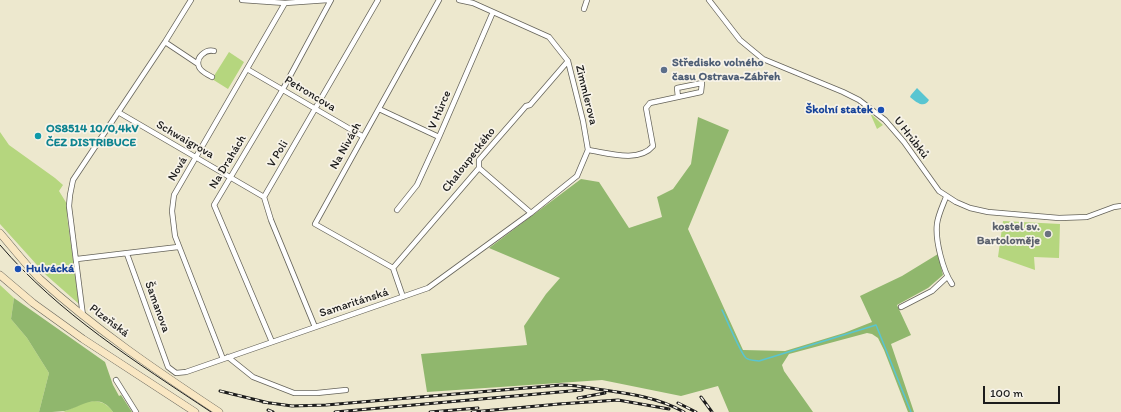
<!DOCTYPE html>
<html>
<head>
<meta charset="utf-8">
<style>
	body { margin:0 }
	#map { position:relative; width:1121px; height:412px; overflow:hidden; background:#ede8ce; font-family:Itim,sans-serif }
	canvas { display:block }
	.scale { position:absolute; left:983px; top:386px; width:77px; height:18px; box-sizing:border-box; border:2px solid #1c1c1c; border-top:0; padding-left:5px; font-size:12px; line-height:14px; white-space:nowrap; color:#1c1c1c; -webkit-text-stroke:3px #f7f3e8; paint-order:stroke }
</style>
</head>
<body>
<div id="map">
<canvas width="1121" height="412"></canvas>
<div class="scale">100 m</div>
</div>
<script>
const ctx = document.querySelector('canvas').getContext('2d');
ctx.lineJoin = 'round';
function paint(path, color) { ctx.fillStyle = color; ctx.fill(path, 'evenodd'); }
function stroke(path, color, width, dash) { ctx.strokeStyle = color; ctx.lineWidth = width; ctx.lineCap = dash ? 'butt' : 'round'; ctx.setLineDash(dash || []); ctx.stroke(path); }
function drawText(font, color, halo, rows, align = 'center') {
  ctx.font = font + ' Itim,sans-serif'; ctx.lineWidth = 3.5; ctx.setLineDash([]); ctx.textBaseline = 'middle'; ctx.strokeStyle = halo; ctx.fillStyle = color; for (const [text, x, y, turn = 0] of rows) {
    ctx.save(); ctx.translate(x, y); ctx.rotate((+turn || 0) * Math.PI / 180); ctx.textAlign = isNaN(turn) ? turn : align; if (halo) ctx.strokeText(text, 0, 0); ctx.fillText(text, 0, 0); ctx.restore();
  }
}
const green = new Path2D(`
	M229,52L244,62L228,89L212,79Z
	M870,113L883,125L877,129Z
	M0,132L9,145L55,178L63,185L59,191L67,204V216L79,304L46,275L0,224Z
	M1003,221L1060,224L1059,258L1034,257L1035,270L998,257Z
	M0,285L14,298L11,319L27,338L49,373L39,412H0Z
	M95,401C103,402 108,405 113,412H63L86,402Z`);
const forest = new Path2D(`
	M698,117L729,130L688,229L743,350L785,351L844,333L872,322L860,296L902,276L938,254L943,275L928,288L897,305L911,335L891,344L914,412H908L884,350L878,338L872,334L867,333L789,354L782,365L784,371L813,412H729L718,386L681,396L602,380L427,392L421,354L527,345L524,326L546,294L560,278L489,248L581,179L599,182L629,228L662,217L657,197L673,189L691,164Z
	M14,298L105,362L113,385L119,396L121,395L132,412H113C99,391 82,406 65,411C57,412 47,412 39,412L49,373L27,338L11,319Z`);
const water = new Path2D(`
	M917,88L929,100C924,109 916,102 910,97L911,95Z`);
const stream = new Path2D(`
	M722,310C726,318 741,354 746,358C750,361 755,360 759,361L876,325L911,412`);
const minor = new Path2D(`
	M242,0L285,3L328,0
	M709,0L740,40L763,59L843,92L859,100L885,120L904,142L939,191L956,202L970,208L988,212L1059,218L1087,217L1114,207L1121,206
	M584,9L587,0
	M165,42L198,64
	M247,69L362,136
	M212,77C207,74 201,72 199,67C195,57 206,49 214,51
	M379,109L439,137
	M118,112L264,197
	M588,150C608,153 639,163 653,146L646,108L650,103L701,92L702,83L677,88L678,97
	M479,168L531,213
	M946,197C943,205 938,215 937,224C935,240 943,271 952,284
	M397,210L417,185L439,137L493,12
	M127,254L168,367L176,373L186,372L428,288L531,213L577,176L588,150L583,121L568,61L549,37L473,3L459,0
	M77,259L178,247
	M393,268L315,224L439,0
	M403,297L393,268L479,168V160L526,106L530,105L568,61
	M901,307L932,291L947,277
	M83,316L69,206L70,195L73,180L165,42L191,0
	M315,327L271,220L264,197L378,0
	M272,342L214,205L283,89L331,0
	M228,357L253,377L294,393H317L346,390
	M223,359L175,236L172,211L174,195L285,3
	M116,380L136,412`);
const secondary = new Path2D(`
	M0,233C13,248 26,265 40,279C95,329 157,371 219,412
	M0,275L33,303L83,339L195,412`);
const tram = new Path2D(`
	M0,245C59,314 136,362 211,412`);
const rail = new Path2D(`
	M220,391L269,403
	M701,397L712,412
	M578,398L605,393
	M263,402L292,406L326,405L561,385C576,385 590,388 604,390C632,394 659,398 684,412
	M678,403L696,412
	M268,410L273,412
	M335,412L582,390
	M430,412L478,408
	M472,412L559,404L618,400L669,409`);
const markers = [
	[664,70,4,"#5c6f8a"],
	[881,110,4,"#1a4fb4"],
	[38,136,4,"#0f9aa8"],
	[1048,234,4,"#6b7280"],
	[18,269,4,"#1a4fb4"]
];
const serviceNames = [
	["Středisko volného",672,63],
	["času Ostrava-Zábřeh",672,77]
];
const streetNames = [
	["Petroncova",310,94,31],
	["Zimmlerova",586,95,76],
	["V Hůrce",440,110,-67],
	["U Hrůbků",911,138,52],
	["Schwaigrova",185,140,30],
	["Na Nivách",346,146,-61],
	["V Poli",278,154,-59],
	["Chaloupeckého",469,160,-52],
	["Na Drahách",228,162,-59],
	["Nová",178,169,-60],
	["Samaritánská",354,303,-18],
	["Šamanova",157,307,70],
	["Plzeňská",109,321,37]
];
const transitNames = [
	["Školní statek",873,110],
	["Hulvácká",26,269,"left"]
];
const cultureNames = [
	["OS8514 10/0,4kV",46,129],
	["ČEZ DISTRIBUCE",46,143]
];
const worshipNames = [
	["kostel sv.",1040,227],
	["Bartoloměje",1040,241]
];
paint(green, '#b5d67e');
paint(forest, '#90b76d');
paint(water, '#59c5d1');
stroke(stream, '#59c5d1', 1.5);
stroke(minor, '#65635a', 6);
stroke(secondary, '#65635a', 8);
stroke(minor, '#fff', 4.5);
stroke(secondary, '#f9e7c3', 7);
stroke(tram, '#1c1c1c', 1);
stroke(rail, '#1c1c1c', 3);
stroke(rail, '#f7f3e8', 1.5, [4.5]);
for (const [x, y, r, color] of markers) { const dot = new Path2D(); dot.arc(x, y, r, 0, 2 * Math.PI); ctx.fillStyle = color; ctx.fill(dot); stroke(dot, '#f7f3e8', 1.5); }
drawText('bold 12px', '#4e5e75', '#f7f3e8', serviceNames, 'left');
drawText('12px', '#1c1c1c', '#f7f3e8', streetNames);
drawText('bold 12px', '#164399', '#f7f3e8', transitNames, 'right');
drawText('bold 12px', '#0d838f', '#f7f3e8', cultureNames, 'left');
drawText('bold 12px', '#5b616d', '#f7f3e8', worshipNames, 'right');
</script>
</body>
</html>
